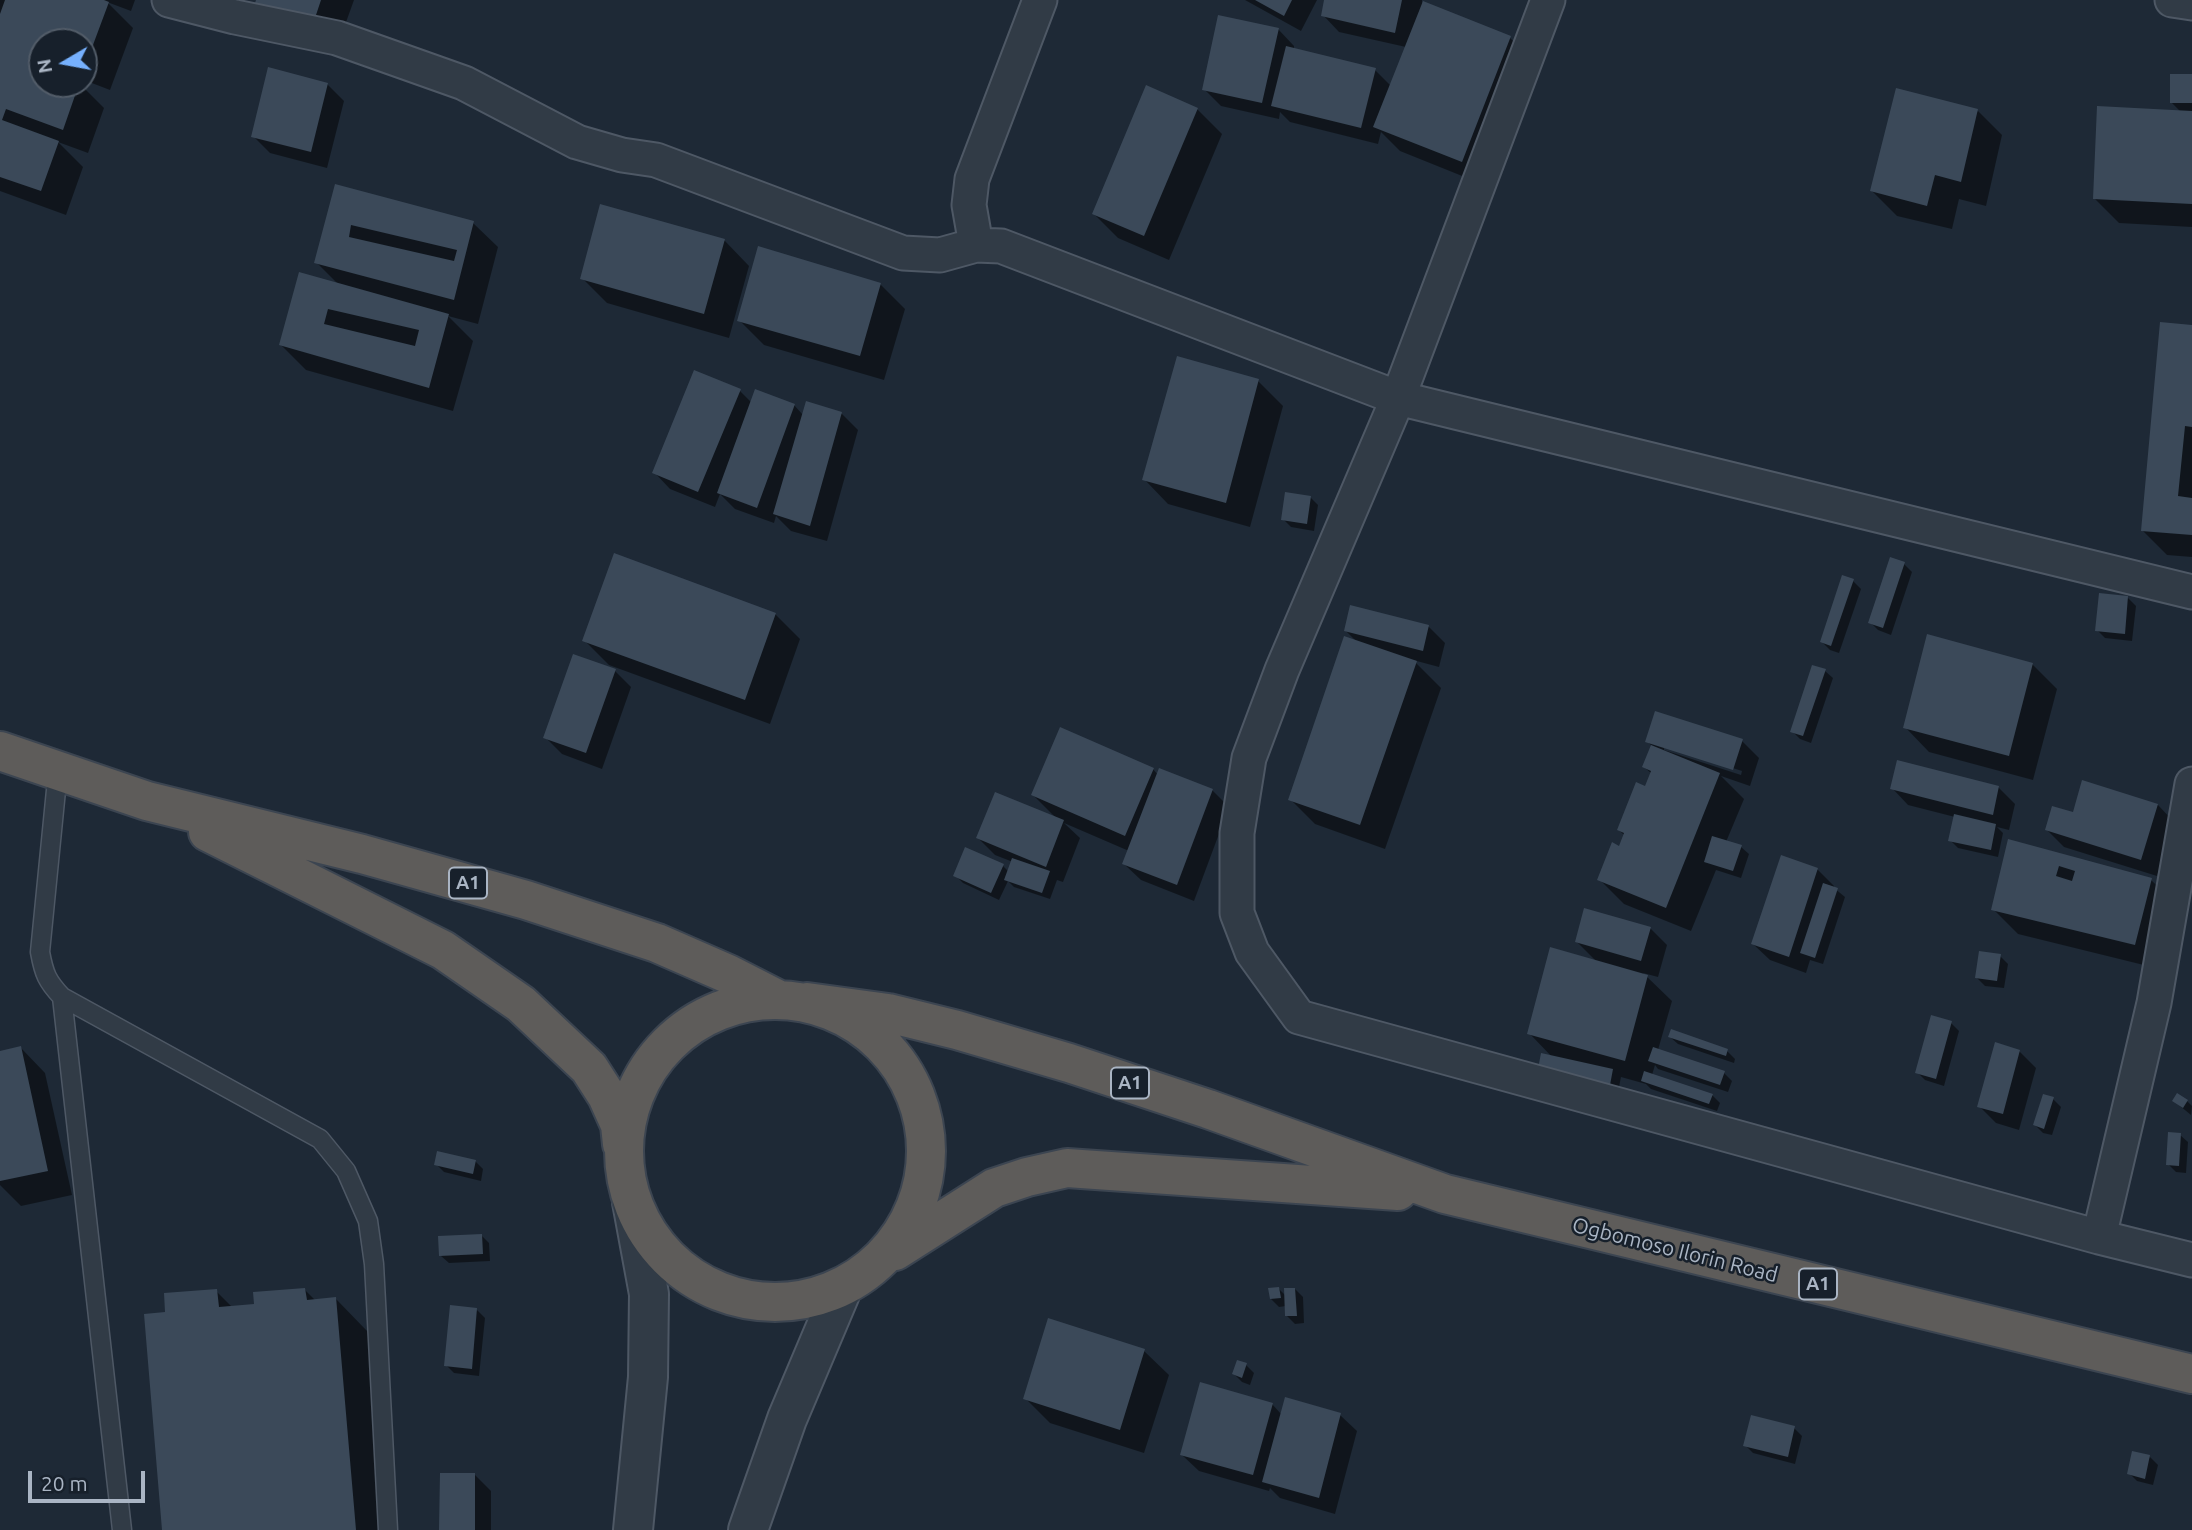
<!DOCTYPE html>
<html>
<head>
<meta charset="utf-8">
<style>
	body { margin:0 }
	#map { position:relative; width:2192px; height:1530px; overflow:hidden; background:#1e2936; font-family:Ubuntu,sans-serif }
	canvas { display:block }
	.north { position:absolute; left:28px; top:28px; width:70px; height:70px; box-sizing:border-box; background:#17202b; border:2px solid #525c68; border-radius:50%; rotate:260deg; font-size:19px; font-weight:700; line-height:28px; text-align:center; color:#aab5c4 }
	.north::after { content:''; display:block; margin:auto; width:24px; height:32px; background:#76b0fd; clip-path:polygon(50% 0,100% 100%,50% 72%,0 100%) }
	.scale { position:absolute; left:28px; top:1471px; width:117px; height:32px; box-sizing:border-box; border:4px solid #aab5c4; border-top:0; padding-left:9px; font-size:21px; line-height:24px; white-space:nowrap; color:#aab5c4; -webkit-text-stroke:5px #17202b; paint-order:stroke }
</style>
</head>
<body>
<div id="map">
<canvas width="2192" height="1530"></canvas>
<div class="north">N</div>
<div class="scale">20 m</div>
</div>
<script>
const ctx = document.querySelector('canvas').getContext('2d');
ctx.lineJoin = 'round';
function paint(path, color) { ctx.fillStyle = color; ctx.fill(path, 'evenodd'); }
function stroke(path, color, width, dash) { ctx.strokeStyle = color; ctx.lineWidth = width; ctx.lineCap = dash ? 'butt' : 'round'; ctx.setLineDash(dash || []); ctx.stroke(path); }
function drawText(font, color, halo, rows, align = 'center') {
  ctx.font = font + ' Ubuntu,sans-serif'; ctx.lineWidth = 5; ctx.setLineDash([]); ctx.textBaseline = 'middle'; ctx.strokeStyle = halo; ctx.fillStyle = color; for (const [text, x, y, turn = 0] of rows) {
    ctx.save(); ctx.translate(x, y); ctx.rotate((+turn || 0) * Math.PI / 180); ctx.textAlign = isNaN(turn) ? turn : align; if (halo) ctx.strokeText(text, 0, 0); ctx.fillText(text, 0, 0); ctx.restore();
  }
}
const shadow = new Path2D(`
	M0,0H135L131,11L107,2L133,28L110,90L84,80V42H42V84H80L104,108L88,153L58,142L83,167L66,215L0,191Z
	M258,0H354L336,50Z
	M1245,0H1317L1301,31Z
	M1326,0H1422V3L1510,38L1535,62L1487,186L1400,151L1381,132L1378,144L1290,122L1280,112L1279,119L1221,106L1204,89L1278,29L1294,46V50L1375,70L1391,86L1406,47L1339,32L1323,15Z
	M2192,76V227L2119,223L2094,198L2181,112L2171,102Z
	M327,84L344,101L327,168L270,153L253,136Z
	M1197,109L1222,134L1169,260L1118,238L1094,214Z
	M1978,111L2002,135L1986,206L1959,199L1952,229L1897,216L1872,191Z
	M336,186L473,223L498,247L478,324L448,316L473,341L453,411L306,370L281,345L339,285L316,262Z
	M602,206L725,241L749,266L729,338L607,303L582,278Z
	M880,284L905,309L884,380L764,345L739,320Z
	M2192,327V557L2167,555L2142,530Z
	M1258,381L1283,406L1250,527L1168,504L1144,479Z
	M740,391L752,403L794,405L803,415L842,414L858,430L827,541L791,531L776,516L774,523L735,509L720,494L715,507L670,489L654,472Z
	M1310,497L1318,505L1314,531L1291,527L1283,519Z
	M1904,564L1912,572L1891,635L1878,630L1870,622Z
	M1853,581L1861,589L1839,653L1830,650L1822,642Z
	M2128,598L2136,606L2132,641L2105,638L2097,630Z
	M775,614L800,639L770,724L609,665L631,687L602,769L562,754L545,737L615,671L584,640Z
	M1429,627L1445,643L1439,667L1413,660L1441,688L1385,849L1315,824L1290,799L1358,643L1346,631Z
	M2032,664L2057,689L2033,780L1929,752L1905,727Z
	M1825,671L1833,678L1811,743L1800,739L1792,731Z
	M1647,741H1742L1759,758L1750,786L1721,776L1744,799L1726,842L1741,847L1749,854L1741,878L1716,870L1691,931L1624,904L1599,879L1620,848L1625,836L1619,830L1646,788L1652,774L1644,767L1652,746ZM1664,746L1742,771L1741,775L1664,750Z
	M1153,769L1158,775L1212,790L1229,807L1194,901L1141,880L1124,864L1129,851L1064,823L1080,838L1063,882L1057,880L1050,899L1014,887L1008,881L999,900L963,883L955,875L966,849L1003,866L1009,872L1013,862L995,855L978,838L1057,819L1033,795Z
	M1998,787L2015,804L2009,830L1997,827L2003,833L1998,857L1958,848L1950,840L1955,817L1908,805L1892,788Z
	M2158,805L2174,822L2157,876L2064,847L2047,830L2074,814Z
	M2009,842L2151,880L2176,904L2160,969L2018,934L1993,909Z
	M1782,857L1818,870L1834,886V888L1845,897L1823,964L1810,960L1806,973L1770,960L1753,944Z
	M1650,928L1667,945L1658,977L1643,973L1672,1001L1658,1050L1724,1073L1732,1081L1728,1092L1658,1069L1655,1065L1652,1075L1712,1095L1720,1103L1717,1111L1651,1089L1646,1084L1621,1077L1618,1092L1553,1058L1529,1033L1597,962L1577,942Z
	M2000,956L2008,964L2004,988L1985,986L1977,978Z
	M1951,1023L1959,1031L1944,1086L1925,1080L1917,1072Z
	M1670,1037L1727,1051L1735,1059L1734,1063L1678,1044Z
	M21,1048L45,1073L72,1195L21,1206L0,1185V1053Z
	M2019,1051L2036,1068L2019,1130L1996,1123L1979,1106Z
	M2053,1099L2061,1107L2052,1135L2043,1133L2035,1125Z
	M2174,1101H2187L2192,1106L2191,1115Z
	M2180,1135L2188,1142L2186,1173L2176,1172L2168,1164Z
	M475,1161L483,1169L481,1181L444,1172L436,1164Z
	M481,1235L489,1243L490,1261L449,1263L441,1256Z
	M1278,1288L1286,1296L1295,1289L1303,1297L1304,1323L1295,1324L1287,1316L1286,1306L1279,1307L1271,1299Z
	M305,1290L316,1301L336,1299L368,1332L385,1530H164L167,1313L216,1291L233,1308L256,1306Z
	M477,1310L485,1318L479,1376L454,1373L446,1365Z
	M1144,1351L1169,1375L1144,1453L1050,1423L1025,1398Z
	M1246,1365L1254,1373L1250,1385L1242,1382L1234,1374Z
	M1272,1404L1282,1415H1340L1357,1431L1335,1514L1280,1498L1270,1488L1269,1491L1199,1471L1182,1455Z
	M1794,1428L1802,1436L1795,1464L1753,1453L1745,1445Z
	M2150,1457L2158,1465L2153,1485L2137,1481L2129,1473Z
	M475,1475L491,1491V1530H441Z`);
const building = new Path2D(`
	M5,0H104L109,2L84,69V42H42V50L35,48L29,63L42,68V84H79L63,130L6,109L2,120L59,141L41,191L0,177V14Z
	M256,0H321L312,27L254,6Z
	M1255,0H1292L1284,16Z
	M1324,0H1402L1395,33L1321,16Z
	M1423,1L1511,36L1462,162L1373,127Z
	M1218,15L1279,28L1262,103L1202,90Z
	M1286,46L1376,68L1361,128L1271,106Z
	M268,67L328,83L311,152L251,137Z
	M2170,74H2192V103H2170Z
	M1146,85L1198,108L1144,236L1092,214Z
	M1896,88L1978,109L1961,182L1935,175L1927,206L1870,191Z
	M2097,106L2192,111V204L2093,199Z
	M335,184L474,221L454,300L314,263ZM351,225L457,250L454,261L349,237Z
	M600,204L725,239L704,314L580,279Z
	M758,246L881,283L860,356L737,321Z
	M299,272L449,314L429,388L279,345ZM328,309L419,330L415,346L324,324Z
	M2160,322L2192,325V427L2185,426L2178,496L2192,498V535L2141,531Z
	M1177,356L1259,379L1226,503L1142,480Z
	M694,370L741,389L698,492L652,473Z
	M755,389L795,404L757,508L717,493Z
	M806,401L842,412L810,526L773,514Z
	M1285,492L1311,496L1307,524L1281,520Z
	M614,553L776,613L745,700L582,641Z
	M1890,557L1905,562L1883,628L1868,623Z
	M1842,575L1854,579L1831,646L1820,642Z
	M2099,593L2128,596L2125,634L2095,631Z
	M1350,605L1429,625L1423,651L1344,631Z
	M1927,634L2033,663L2009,756L1903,728Z
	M1344,636L1417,661L1360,825L1288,800Z
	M573,654L616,669L586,753L543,738Z
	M1812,665L1826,669L1803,736L1790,732Z
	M1655,711L1743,739L1733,770L1645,742Z
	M1060,727L1154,768L1125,836L1031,795Z
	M1651,745L1720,773L1666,908L1597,880L1612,842L1619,846L1624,833L1617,830L1636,782L1645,786L1651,771L1642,767Z
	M1897,760L1999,786L1993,815L1890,789Z
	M1159,768L1213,789L1177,885L1122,864Z
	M2082,780L2158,804L2141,860L2045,830L2052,806L2073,812Z
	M995,792L1064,820L1046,867L976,838Z
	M1954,814L1996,824L1991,850L1948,841Z
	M1712,836L1742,845L1733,871L1704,862Z
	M2008,839L2152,878L2135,945L1991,910ZM2059,866L2075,871L2072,881L2056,876Z
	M965,847L1004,864L991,893L953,876Z
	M1781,855L1818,868L1789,957L1751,944Z
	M1012,858L1050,871L1042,893L1004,880Z
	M1823,883L1838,888L1815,958L1800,953Z
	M1584,908L1651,927L1641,961L1575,942Z
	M1550,947L1648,975L1625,1061L1527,1034Z
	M1979,951L2001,954L1997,981L1975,978Z
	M1931,1015L1952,1021L1936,1079L1915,1073Z
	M1671,1029L1728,1049L1726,1056L1668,1037Z
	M1995,1042L2020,1050L2003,1114L1977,1107Z
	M21,1046L48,1171L0,1181V1051Z
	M1653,1047L1725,1071L1720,1085L1648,1061Z
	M1541,1053L1613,1069L1610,1085L1538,1069Z
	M1644,1071L1713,1094L1709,1104L1641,1081Z
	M2177,1093L2188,1100L2183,1108L2172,1101Z
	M2043,1094L2054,1097L2044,1129L2033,1125Z
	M2168,1132L2181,1133L2179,1166L2166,1165Z
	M437,1151L476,1160L473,1174L434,1165Z
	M482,1234L483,1254L439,1256L438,1236Z
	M1279,1287L1281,1298L1270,1299L1268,1288Z
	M305,1288L307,1300L336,1297L356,1530H162L144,1314L165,1312L164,1293L217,1289L219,1307L254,1304L253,1292Z
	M1284,1288H1295L1297,1316H1285Z
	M450,1305L477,1308L472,1369L444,1366Z
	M1048,1318L1145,1349L1120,1430L1023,1399Z
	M1237,1360L1247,1363L1242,1378L1232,1374Z
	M1200,1382L1273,1403L1253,1475L1180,1455Z
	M1285,1397L1341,1413L1319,1498L1262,1482Z
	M1751,1415L1795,1426L1788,1457L1743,1446Z
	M2132,1451L2150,1455L2145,1479L2127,1474Z
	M440,1473H475V1530H439Z`);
const service = new Path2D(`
	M58,770L40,952C44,974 47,981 62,997L320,1139L346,1171L368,1221L374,1264L388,1530
	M62,997L122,1530`);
const minor = new Path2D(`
	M169,0L235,17L337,38L464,83L577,142L622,155L656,160L903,253L940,255L976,245L1001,246L1398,398L2192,592
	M1548,0L1398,398L1282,670L1249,758L1237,833V913L1252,952L1299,1017L2099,1237L2192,1260
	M2172,0L2192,3
	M976,245L969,205L972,179L1040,0
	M2099,1237L2154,1003L2192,784`);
const tertiary = new Path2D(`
	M632,1202L649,1294L648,1377L633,1530
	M748,1530L787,1419L842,1289`);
const trunk = new Path2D(`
	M0,751L147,801L362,854L526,900L657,943L728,974L777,999
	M208,832L443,950L521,1004L589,1068L607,1096L620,1125L622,1144
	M624 1151a151 151 0 1 1 302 0a151 151 0 1 1-302 0Z
	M807,1002L888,1013L957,1030L1069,1063L1208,1109L1445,1194L2192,1374
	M895,1251L994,1188L1027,1177L1067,1168L1398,1191`);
const shields = [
	[468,883,38],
	[1130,1083,38],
	[1818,1284,38]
];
const shieldNames = [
	["A1",468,883],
	["A1",1130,1083],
	["A1",1818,1284]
];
const streetNames = [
	["Ogbomoso Ilorin Road",1675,1250,14]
];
paint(shadow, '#0007');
paint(building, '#3b4959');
stroke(service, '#4e5865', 21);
stroke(minor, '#4e5865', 37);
stroke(tertiary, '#4e5865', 42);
stroke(trunk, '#3c4551', 42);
stroke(service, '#313b46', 18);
stroke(minor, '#313b46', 33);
stroke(tertiary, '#313b46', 38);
stroke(trunk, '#5e5c5a', 38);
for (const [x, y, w] of shields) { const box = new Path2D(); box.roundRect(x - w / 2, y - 15.5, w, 31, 5); ctx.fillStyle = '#17202b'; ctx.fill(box); stroke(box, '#aab5c4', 2); }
drawText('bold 19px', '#aab5c4', null, shieldNames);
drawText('21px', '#aab5c4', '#17202b', streetNames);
</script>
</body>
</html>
